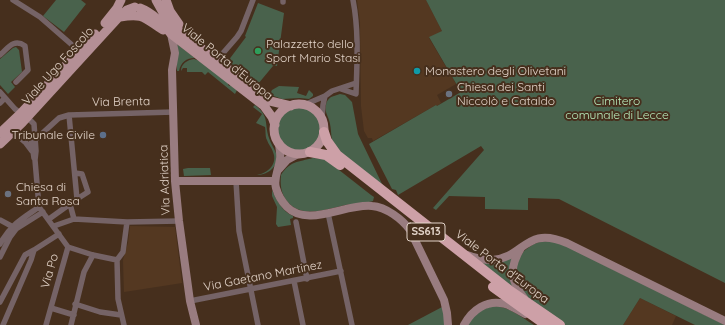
<!DOCTYPE html>
<html>
<head>
<meta charset="utf-8">
<style>
	body { margin:0 }
	canvas { display:block; background:#462f1d }
</style>
</head>
<body>
<canvas width="725" height="325"></canvas>
<script>
const ctx = document.querySelector('canvas').getContext('2d');
ctx.lineJoin = 'round';
function paint(path, color) { ctx.fillStyle = color; ctx.fill(path, 'evenodd'); }
function stroke(path, color, width, dash) { ctx.strokeStyle = color; ctx.lineWidth = width; ctx.lineCap = dash ? 'butt' : 'round'; ctx.setLineDash(dash || []); ctx.stroke(path); }
function drawText(font, color, halo, rows, align = 'center') {
  ctx.font = font + ' Quicksand,sans-serif'; ctx.lineWidth = 4; ctx.setLineDash([]); ctx.textBaseline = 'middle'; ctx.strokeStyle = halo; ctx.fillStyle = color; for (const [text, x, y, turn = 0] of rows) {
    ctx.save(); ctx.translate(x, y); ctx.rotate((+turn || 0) * Math.PI / 180); ctx.textAlign = isNaN(turn) ? turn : align; if (halo) ctx.strokeText(text, 0, 0); ctx.fillText(text, 0, 0); ctx.restore();
  }
}
const built = new Path2D(`
	M357,0H426L442,31L429,38L456,84L437,95L441,103L437,106L436,105L373,141L372,138H368L364,131L361,106L360,22Z
	M130,226L175,227L182,283L124,292L123,260L128,243Z
	M640,298L676,316L672,325H623Z`);
const green = new Path2D(`
	M56,0H81L86,4L64,32L43,16Z
	M426,0H725V283L559,199L528,198V210L485,209V197L449,196L436,210L433,208L484,150L481,146L398,195L396,190L392,189L369,144L436,105L437,106L461,92L429,37L442,31Z
	M258,3L284,13L277,66H273L258,84L228,61L246,37L245,36Z
	M177,44L195,58C186,58 181,62 179,71H177Z
	M16,47L19,50L22,72L11,82L15,87L8,94L0,85V59L13,48Z
	M194,59L200,61L228,83V85L230,86V85L237,90L235,94L208,72L205,75L202,72H187V68H183L181,71C181,64 187,60 194,59Z
	M279,86L299,87L297,93L306,96L309,90L313,94V96L309,99L300,98L282,99L271,95L270,94L272,90Z
	M340,94L345,95L352,102L358,134L383,186L336,149C330,140 332,133 330,124C329,117 324,112 326,105C326,102 328,99 331,97Z
	M255,105C270,117 264,123 269,138C271,144 274,148 276,153C280,165 269,175 257,175C268,173 278,164 273,152C272,148 268,144 267,140C265,137 266,131 265,127L256,123L262,114L253,107Z
	M277 129a22 22 0 1 1 44 0a22 22 0 1 1-44 0Z
	M313,158L325,159L371,195L374,197L373,201C366,203 354,204 345,205C327,209 301,219 287,201C281,193 280,185 281,175C290,161 298,162 313,158Z
	M188,168H210L211,175L184,176L183,169Z
	M272,190C277,201 282,211 293,216V218L290,219L291,225L278,227L276,224L277,207L272,196Z
	M542,241L558,242L725,325H695L640,298L623,325H565L529,299L516,281L517,262L524,251L528,248L534,244Z
	M515,255L513,288L480,262Z
	M444,306L445,325H408Z
	M494,306C510,307 521,317 534,325H467C472,315 483,308 494,306Z`);
const street = new Path2D(`
	M13,0L40,17L79,51
	M283,0V2
	M0,55C8,48 14,38 25,46L28,70L16,82
	M217,60L237,37L241,31L253,0
	M341,89L356,94C357,63 359,31 353,0
	M0,92L15,109L31,121L34,124L36,151L35,160L39,207L68,247
	M0,103L5,98
	M304,105L325,96L332,91L356,83
	M322,118L323,105L325,96
	M13,132L26,143L32,151
	M31,137L34,158
	M35,140L59,118L69,115L174,112
	M75,173L82,174L88,192L77,199
	M236,181L239,231L258,325
	M70,204L74,219
	M328,213L352,325
	M49,219L77,199L69,115
	M0,220L15,228
	M296,222L307,279
	M54,226L74,219L127,222L179,221
	M0,244C10,225 22,219 39,207
	M68,247L93,255L117,260
	M0,257L10,237L16,229L43,212
	M294,281L303,325
	M190,301L341,271
	M0,302L25,255L34,250
	M75,304L100,312L121,315
	M51,308L74,315
	M3,325L31,260L34,250L59,234
	M46,325L68,247
	M71,325L84,272L93,255
	M124,325L118,299L117,260L123,252L127,222`);
const secondary = new Path2D(`
	M171,34L175,53L172,70L175,181L179,221L190,301L196,325
	M279,143C279,148 281,154 280,159C279,169 273,178 276,188C278,195 282,202 287,207C308,228 346,203 372,206C386,207 402,219 410,230L444,300L447,313L448,325
	M279,169L287,160L298,154
	M175,181H275
	M521,248C509,268 510,280 524,298
	M467,255C475,258 483,260 492,260C525,258 525,225 567,243L725,321
	M464,325C472,310 487,299 505,304C512,306 519,311 525,314`);
const primary = new Path2D(`
	M156,0L166,18L183,34L270,101L291,106
	M166,0L170,11L179,24
	M140,8C153,13 162,23 171,34L264,106L272,117L275,125
	M120,17C144,13 144,18 163,30
	M105,23L117,8L121,0
	M274 129a25 25 0 1 1 50 0a25 25 0 1 1-50 0Z
	M0,133L20,114L95,34
	M0,144L22,123L119,17L127,10L135,7`);
const highway = new Path2D(`
	M324,132L327,141L337,155L509,290L560,325
	M310,152L326,155L340,165
	M493,287L546,325`);
const markers = [
	[258,51,4,"#2e9e5b"],
	[417,71,4,"#0f9aa8"],
	[449,94,4,"#6b7280"],
	[103,135,4,"#5c6f8a"],
	[8,194,4,"#6b7280"]
];
const shields = [
	[426,232,38]
];
const shieldNames = [
	["SS613",426,232]
];
const poiNames = [
	["Palazzetto dello",266,44],
	["Sport Mario Stasi",266,58],
	["Monastero degli Olivetani",425,71],
	["Chiesa dei Santi",457,87],
	["Niccolò e Cataldo",457,101],
	["Tribunale Civile",95,135,"right"],
	["Chiesa di",16,187],
	["Santa Rosa",16,201]
];
const streetNames = [
	["Viale Porta d'Europa",227,62,39],
	["Viale Ugo Foscolo",58,66,-48],
	["Via Brenta",121,102,-1],
	["Via Adriatica",165,180,-92],
	["Viale Porta d'Europa",502,267,37],
	["Via Po",50,271,-74],
	["Via Gaetano Martinez",263,276,-11]
];
const parkNames = [
	["Cimitero",617,101],
	["comunale di Lecce",617,115]
];
paint(built, '#543821');
paint(green, '#49624c');
stroke(street, '#756366', 5.5);
stroke(secondary, '#997c80', 8);
stroke(primary, '#b48f95', 9);
stroke(highway, '#cda0a7', 10);
for (const [x, y, r, color] of markers) { const dot = new Path2D(); dot.arc(x, y, r, 0, 2 * Math.PI); ctx.fillStyle = color; ctx.fill(dot); stroke(dot, '#462f1d', 1.5); }
for (const [x, y, w] of shields) { const box = new Path2D(); box.roundRect(x - w / 2, y - 9, w, 18, 3); ctx.fillStyle = '#462f1d'; ctx.fill(box); stroke(box, '#e2d3c8', 1); }
drawText('bold 11px', '#e2d3c8', null, shieldNames);
drawText('12px', '#e2d3c8', '#462f1d', poiNames, 'left');
drawText('12px', '#e2d3c8', '#462f1d', streetNames);
drawText('12px', '#b8ecbd', '#462f1d', parkNames);
</script>
</body>
</html>
